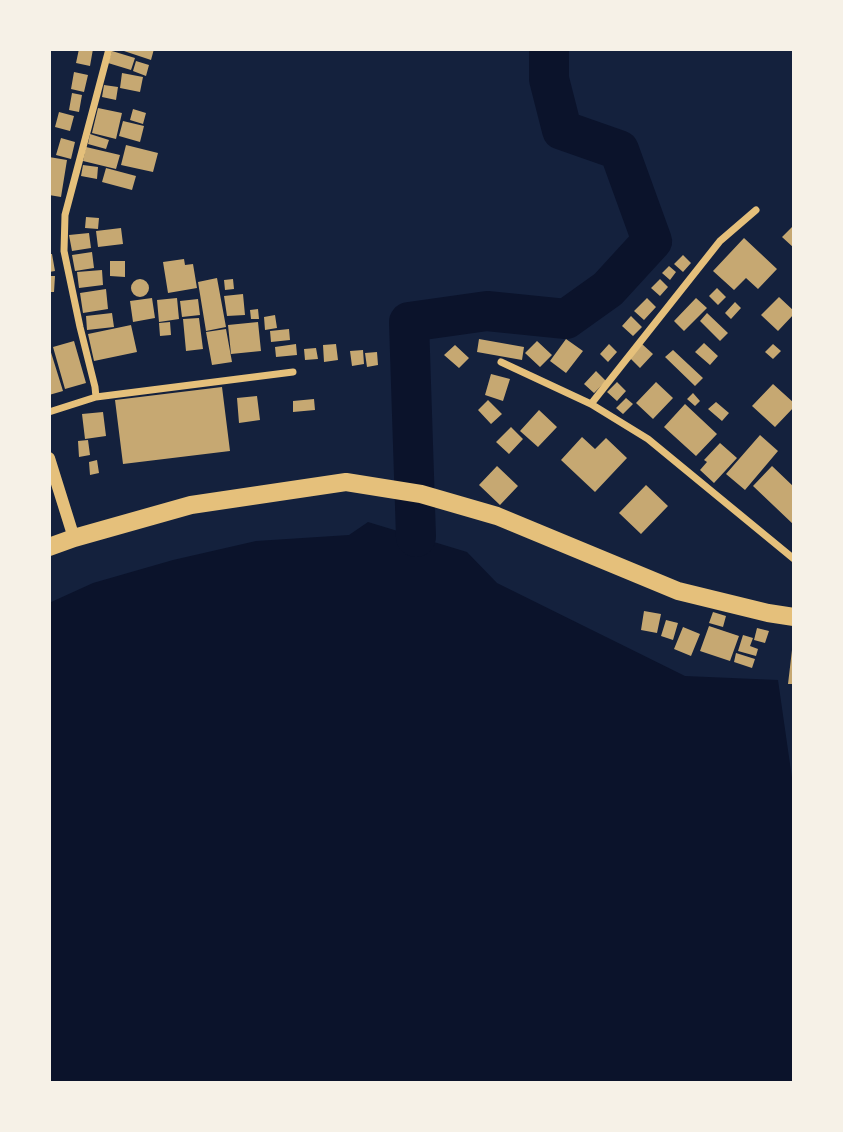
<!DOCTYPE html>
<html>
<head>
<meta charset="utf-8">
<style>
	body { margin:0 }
	#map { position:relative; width:843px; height:1132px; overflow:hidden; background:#14213d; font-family:"Golos Text",sans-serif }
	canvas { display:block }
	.frame { position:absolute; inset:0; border:51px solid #f6f1e7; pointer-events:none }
</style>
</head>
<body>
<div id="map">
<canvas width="843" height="1132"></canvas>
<div class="frame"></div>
</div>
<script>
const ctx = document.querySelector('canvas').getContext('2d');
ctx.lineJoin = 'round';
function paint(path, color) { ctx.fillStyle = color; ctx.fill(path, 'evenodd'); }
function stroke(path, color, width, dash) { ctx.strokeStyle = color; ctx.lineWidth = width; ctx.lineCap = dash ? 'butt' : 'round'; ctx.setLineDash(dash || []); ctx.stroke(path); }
const water = new Path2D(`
	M368,522L467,552L497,583L685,676L778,680L792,778L794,779V1083H49V603L93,583L173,560L256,541L349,535Z`);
const river = new Path2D(`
	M416,537L409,322L487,311L566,319L608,289L652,241L619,150L562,130L549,79V49`);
const building = new Path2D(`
	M79,49H93L90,66L76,63Z
	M118,49H154L151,60Z
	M112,51L135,58L131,70L108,63Z
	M136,61L149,65L146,76L133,71Z
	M74,72L88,75L84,92L71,89Z
	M122,73L143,77L140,92L120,88Z
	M104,85L118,87L116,100L102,97Z
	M72,93L82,95L79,112L69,110Z
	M98,108L122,113L116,139L92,133Z
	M133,109L146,113L143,124L130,120Z
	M59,112L74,116L70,131L55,127Z
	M123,121L144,126L140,142L119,136Z
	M90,134L109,140L106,149L88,144Z
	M61,138L75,142L71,159L56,155Z
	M126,145L158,153L153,172L121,165Z
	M86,147L120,155L116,169L83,161Z
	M49,157L67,160L61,197L49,195Z
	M83,165L98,167L97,179L81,176Z
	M106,168L136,176L132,190L102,182Z
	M86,217L99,218L98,229L85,228Z
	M794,225V248L782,237Z
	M121,228L123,244L98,247L96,231Z
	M89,233L91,248L72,251L69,235Z
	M744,238L777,269L758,289L746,278L734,290L713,271Z
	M92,252L94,268L75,271L72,255Z
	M49,254H52L55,271L49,272Z
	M683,255L691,263L683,272L674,264Z
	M184,259L185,265L193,264L197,288L168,293L163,262Z
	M110,261H125V277L110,276Z
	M669,266L676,272L670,280L662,273Z
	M102,270L103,285L79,288L77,272Z
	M49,276H55L54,292H49Z
	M217,278L226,327L206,331L198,282Z
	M233,279L234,289L225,290L224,280Z
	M660,279L668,287L660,296L651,288Z
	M131 288a9 9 0 1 1 18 0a9 9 0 1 1-18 0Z
	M717,288L726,297L718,305L709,296Z
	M106,289L108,309L83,313L80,293Z
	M243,294L245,315L227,316L224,296Z
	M779,297L794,311V314L778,331L761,315Z
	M152,298L155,318L133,322L130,301Z
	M177,298L179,319L159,322L157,300Z
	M647,298L656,307L644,320L634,311Z
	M696,298L707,308L684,331L674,321Z
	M198,299L200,315L182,317L180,301Z
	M735,302L741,308L731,319L725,313Z
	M258,309L259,319H251L250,310Z
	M112,313L114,327L87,330L86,316Z
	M707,313L728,333L720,341L700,321Z
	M275,315L277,328L265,330L264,317Z
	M631,316L642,327L633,336L622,326Z
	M199,318L203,349L186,351L183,319Z
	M170,322L171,335L160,336L159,323Z
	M258,322L261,351L231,354L228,325Z
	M131,325L137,352L94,361L88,334Z
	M226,329L232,362L212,365L206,332Z
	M289,329L290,340L271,342L270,331Z
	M479,339L524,347L522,360L477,352Z
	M566,339L583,351L566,373L550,361Z
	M74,341L86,383L65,389L53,347Z
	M537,341L552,355L540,367L525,353Z
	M704,343L718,356L710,365L695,352Z
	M296,344L297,355L276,357L275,347Z
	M336,344L338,360L324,362L323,345Z
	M609,344L617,352L608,362L600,354Z
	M642,344L653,354L640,368L630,358Z
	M773,344L781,351L773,359L765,352Z
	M455,345L469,358L459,368L444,355Z
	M49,346L63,391L49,395Z
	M316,348L318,359L305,360L304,349Z
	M363,350L364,364L352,366L350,351Z
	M673,350L703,378L695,386L665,357Z
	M377,352L378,365L367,367L365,353Z
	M596,371L606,381L594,393L584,384Z
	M491,374L510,379L503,401L485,395Z
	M617,382L626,391L617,401L607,392Z
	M656,382L673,398L653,419L636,403Z
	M773,384L794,403V407L775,427L752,406Z
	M222,387L230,451L123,464L115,400Z
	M693,393L700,401L695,406L687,399Z
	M257,396L260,420L239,423L237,398Z
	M626,398L633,404L623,414L616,408Z
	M314,399L315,410L293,412V401Z
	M488,400L502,414L491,424L478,410Z
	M716,402L729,413L722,421L708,409Z
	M685,404L717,434L696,456L664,427Z
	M539,410L557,427L538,447L520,431Z
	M103,412L106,436L85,439L82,414Z
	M511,427L523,439L509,454L496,442Z
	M760,435L778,451L745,490L726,474Z
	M582,437L595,449L606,438L627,458L595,492L561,460Z
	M88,440L90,455L79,457L78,441Z
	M720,443L737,458L714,483L700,470L707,462L704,460Z
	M97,460L99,473L90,475L89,462Z
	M497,466L518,486L500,505L479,485Z
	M772,466L794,487V525L753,486Z
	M646,485L668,506L641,534L619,513Z
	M644,611L661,614L657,633L641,630Z
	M713,612L726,616L723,627L709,623Z
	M666,620L678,623L673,640L661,636Z
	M709,626L739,636L730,661L700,651Z
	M683,627L700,634L691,656L674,649Z
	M757,628L769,631L765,643L754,640Z
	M743,635L753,638L750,646L758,649L756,656L738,651Z
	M792,650H794V684H788Z
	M736,653L755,659L752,668L734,662Z`);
const minor = new Path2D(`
	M501,362L591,404L648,439L794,559
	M96,397L95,387L80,327L64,251L65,215L109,49
	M591,404L720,241L756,210
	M49,412L96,397L293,372`);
const tertiary = new Path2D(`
	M49,458L74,538`);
const primary = new Path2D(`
	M49,547L74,538L191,505L346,482L421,494L497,516L678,591L768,613L794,617`);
paint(water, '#0b132b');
stroke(river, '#0b132b', 40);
paint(building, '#c6a872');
stroke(minor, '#e5c07b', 7);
stroke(tertiary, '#e5c07b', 12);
stroke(primary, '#e5c07b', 18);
</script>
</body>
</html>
